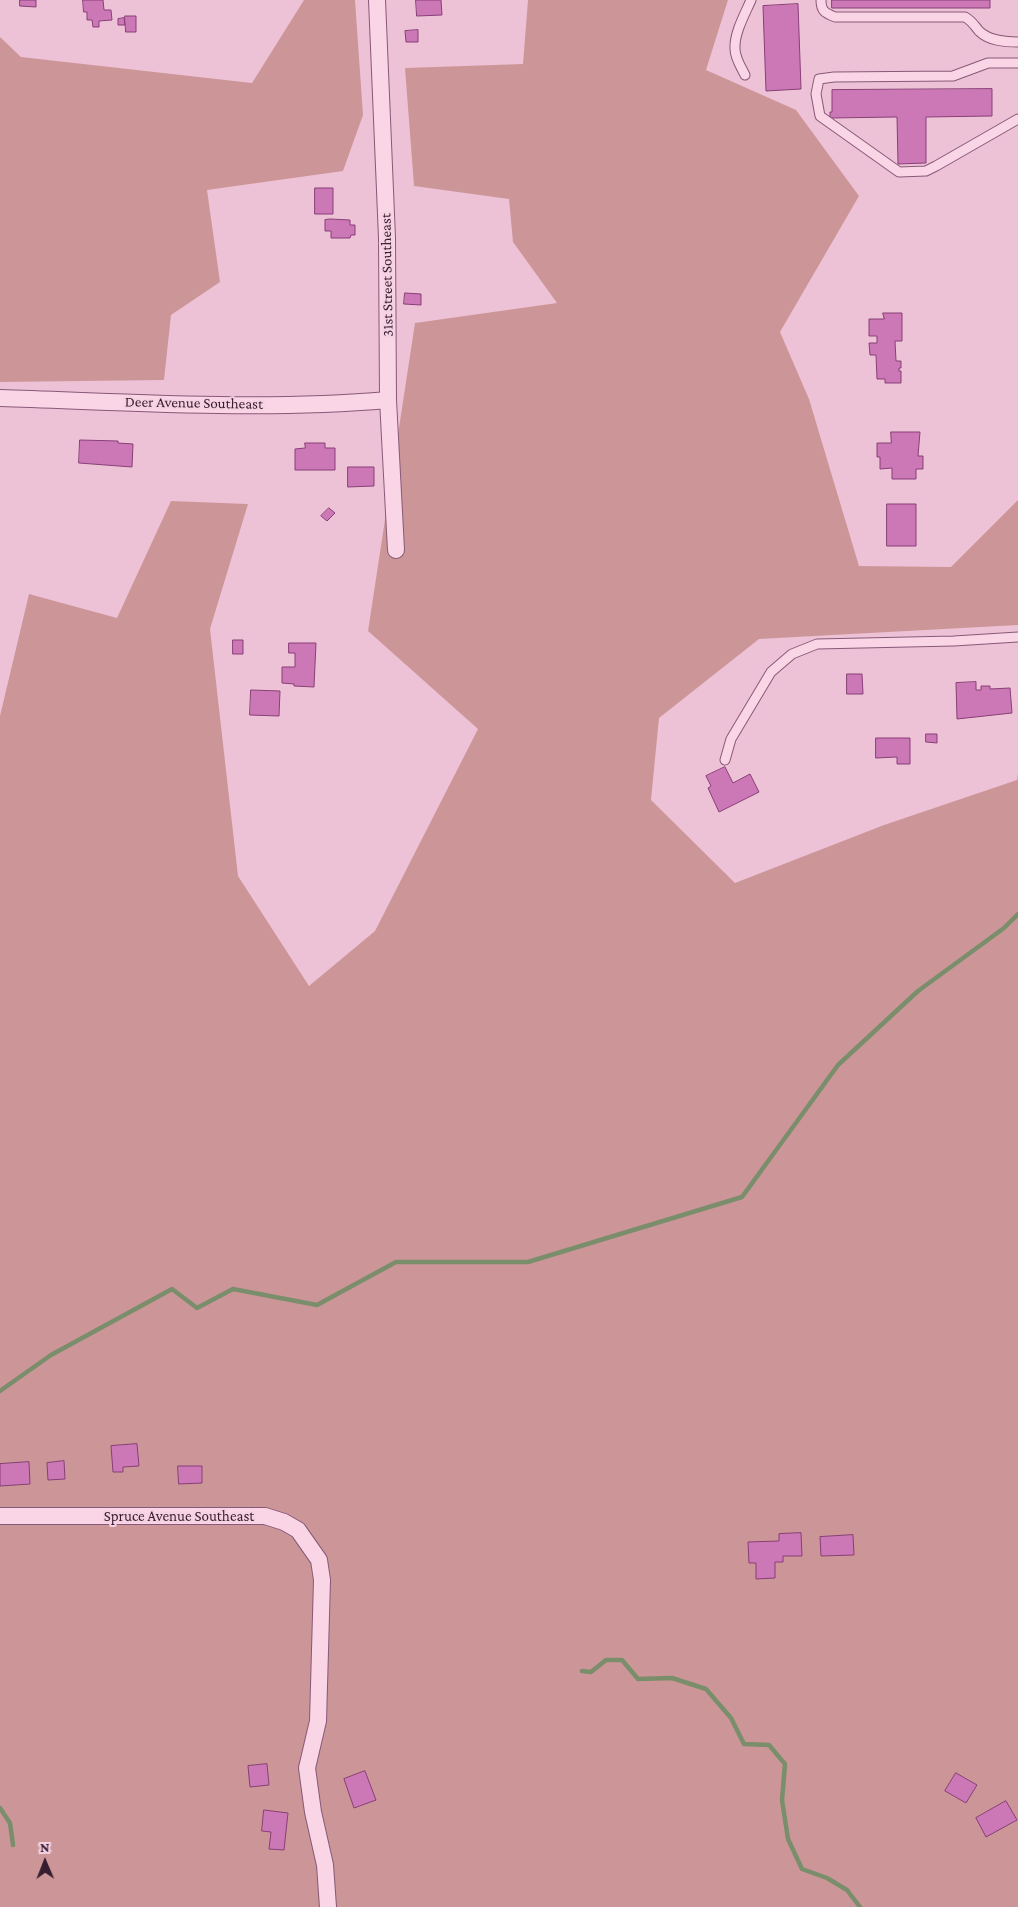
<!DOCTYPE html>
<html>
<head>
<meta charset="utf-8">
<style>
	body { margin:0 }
	#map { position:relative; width:1018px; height:1907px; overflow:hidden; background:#eec2d6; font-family:"Crimson Pro",serif }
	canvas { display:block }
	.north { position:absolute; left:20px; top:1837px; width:50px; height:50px; -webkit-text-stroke:4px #f5d1e2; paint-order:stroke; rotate:359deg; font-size:14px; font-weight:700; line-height:20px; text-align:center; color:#371d2f }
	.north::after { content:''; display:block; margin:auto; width:18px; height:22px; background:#371d2f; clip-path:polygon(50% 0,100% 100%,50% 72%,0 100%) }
</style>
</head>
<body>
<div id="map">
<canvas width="1018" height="1907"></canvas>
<div class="north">N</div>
</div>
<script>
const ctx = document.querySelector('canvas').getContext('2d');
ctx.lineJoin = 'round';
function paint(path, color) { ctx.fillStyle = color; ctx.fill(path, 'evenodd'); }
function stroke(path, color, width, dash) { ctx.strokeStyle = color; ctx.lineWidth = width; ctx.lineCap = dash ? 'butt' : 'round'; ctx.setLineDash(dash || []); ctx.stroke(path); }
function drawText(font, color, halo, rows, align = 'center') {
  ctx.font = font + ' "Crimson Pro",serif'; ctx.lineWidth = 4; ctx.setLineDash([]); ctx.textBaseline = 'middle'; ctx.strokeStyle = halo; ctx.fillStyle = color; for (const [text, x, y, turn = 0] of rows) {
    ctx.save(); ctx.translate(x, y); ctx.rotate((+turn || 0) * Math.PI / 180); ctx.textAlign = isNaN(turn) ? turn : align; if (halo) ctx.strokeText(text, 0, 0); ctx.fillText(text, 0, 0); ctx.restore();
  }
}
const green = new Path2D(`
	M304,0H355L363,115L343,171L207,190L220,282L171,315L164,380L0,382V37L21,57L252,83Z
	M528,0H728L706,70L796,110L859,196L780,332L809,399L859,566L951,567L1018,500V625L759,639L659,718L651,800L735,883L884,825L1017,780L1018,773V1907H0V716L29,594L117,618L171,501L248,504L210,629L238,876L309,986L375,931L478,729L368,631L415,323L557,303L513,242L509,199L414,186L405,68L523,64Z`);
const stream = new Path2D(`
	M0,1391L51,1355L172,1289L197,1308L233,1289L317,1305L396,1262H528L742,1197L838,1065L918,991L1004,928L1018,914
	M582,1671L591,1672L606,1660H622L638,1679L672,1678L706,1689L731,1718L744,1744L769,1745L785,1764L782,1800L788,1839L802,1869L827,1878L847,1890L860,1907
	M0,1808L10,1823L13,1845`);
const building = new Path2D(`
	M20,0H36V7L20,6Z
	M83,0H103L104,10H111L112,20L99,21V27H93L92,20H87V12H84Z
	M416,0H441L442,15L417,16Z
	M832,0H990V8H832Z
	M798,4L801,89L766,91L763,6Z
	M125,16H136V32H126Z
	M124,18L125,25H118V19Z
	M418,30V42H406L405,31Z
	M992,89V116L926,117V163L898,164L897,117L830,118V112H832V90Z
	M315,188H333V214H315Z
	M330,219L350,220V225H355V235H351L350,238H331V231H325V220Z
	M405,293L421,294V305L404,304Z
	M883,313H902V341H895L896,361H901V368H899V371H901V383H885V379H877L876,355H870L869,343H877V336H869V319H884Z
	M891,432H920L918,456H923V469H916V479H892V468L880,469V457H877V443H891Z
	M80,440L118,441V443L133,444L132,467L79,463Z
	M305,443H325V448H335V470H295V449L305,448Z
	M348,467H374V486L348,487Z
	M887,504H916V546H887Z
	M329,508L335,513L327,521L321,516Z
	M233,640H243V654H233Z
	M289,643H316L314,687L294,686V684L282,683V667H295V653H289Z
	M847,674H862L863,694H847Z
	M976,682V690H981V686H990V689L1010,688L1012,713L957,719L956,683Z
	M251,690L280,691L279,716L250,715Z
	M926,734H937V743L926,742Z
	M876,738H910V764H897V757L876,758Z
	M725,767L733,783L750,774L759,792L719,812L708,788L711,786L706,776Z
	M137,1444L139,1466L123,1467V1472H113L111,1446Z
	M64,1461L65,1479L48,1480L47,1463Z
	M29,1462L30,1484L0,1486V1464Z
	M178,1466H202V1483L179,1484Z
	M801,1533L802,1556H783V1562H775V1578L756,1579V1563H749L748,1542L779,1541V1534Z
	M853,1535L854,1555L821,1556L820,1537Z
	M267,1764L269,1785L250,1787L248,1766Z
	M365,1771L376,1800L354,1808L344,1779Z
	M956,1773L977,1785L966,1803L945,1791Z
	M1006,1801L1017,1820L986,1837L976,1818Z
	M264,1810L288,1813L284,1850L269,1849L271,1832L262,1831Z`);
const service = new Path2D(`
	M821,0C821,11 825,13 835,17H965C972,21 974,25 979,31C989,41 1005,42 1018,42
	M1018,63H988L953,76L834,77L819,79L816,94L820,116L899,172L926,171L936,166L1018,119
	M745,75C741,67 735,58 735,49C734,33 745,14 751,0
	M725,760L731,739L771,672L792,654L817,644L954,641L1018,637`);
const minor = new Path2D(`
	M377,0L387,238L388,400L396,550
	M0,398C128,402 261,411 388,400
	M0,1516H265L284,1522L298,1530L319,1560L322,1580L318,1721L307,1768L313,1812L325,1865L328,1907`);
const streetNames = [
	["31st Street Southeast",387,275,-91],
	["Deer Avenue Southeast",194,403,1],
	["Spruce Avenue Southeast",179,1516]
];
paint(green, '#cc9699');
stroke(stream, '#7a8e6b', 4.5);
paint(building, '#cc78b7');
stroke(building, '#873f76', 1);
stroke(service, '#875977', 11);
stroke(minor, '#875977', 18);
stroke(service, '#f9d5e6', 9);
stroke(minor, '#f9d5e6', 16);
drawText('15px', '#371d2f', '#f5d1e2', streetNames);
</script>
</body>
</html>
